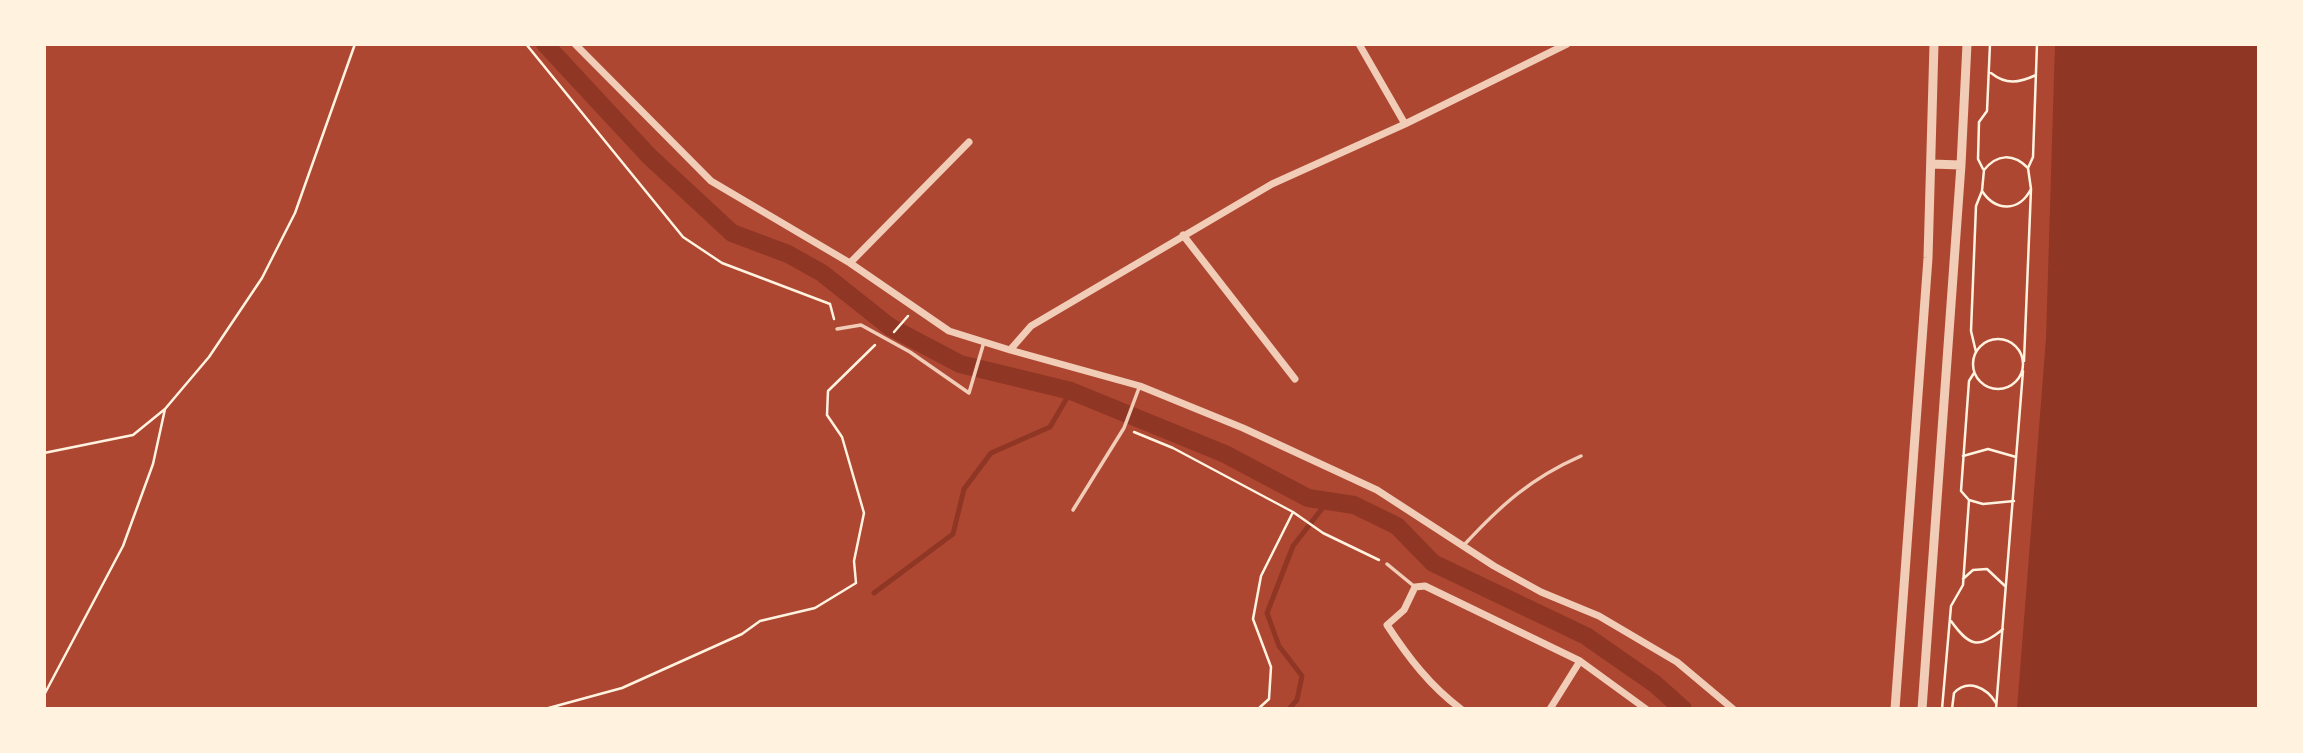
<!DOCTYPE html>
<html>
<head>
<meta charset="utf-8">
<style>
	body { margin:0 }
	#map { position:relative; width:2303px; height:753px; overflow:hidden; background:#c8553d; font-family:"Space Grotesk",sans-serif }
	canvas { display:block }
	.frame { position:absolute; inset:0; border:46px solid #fff3e0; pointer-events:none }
</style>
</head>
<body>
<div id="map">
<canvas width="2303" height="753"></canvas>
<div class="frame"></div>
</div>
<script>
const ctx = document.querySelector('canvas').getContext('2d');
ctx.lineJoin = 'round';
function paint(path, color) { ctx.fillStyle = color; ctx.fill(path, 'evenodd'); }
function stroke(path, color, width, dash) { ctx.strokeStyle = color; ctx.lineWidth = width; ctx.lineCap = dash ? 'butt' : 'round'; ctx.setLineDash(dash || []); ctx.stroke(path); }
const green = new Path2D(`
	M44,44H2259V709H44Z`);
const water = new Path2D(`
	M2055,44H2259V709H2017L2046,338Z`);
const stream = new Path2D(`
	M874,593L953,534L964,489L991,453L1050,427L1071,391
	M1289,709L1297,700L1302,676L1279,646L1267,613L1293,546L1328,501`);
const canal = new Path2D(`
	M545,44L649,156L732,233L788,254L822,273L890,327L960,364L1071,391L1225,454L1308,498L1354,505L1397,526L1433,563L1586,636L1655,684L1683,709`);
const path = new Path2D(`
	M526,44L683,237L722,263L830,304L834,319
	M1991,73C2006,85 2019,83 2036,75
	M2028,168C2013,153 1997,154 1984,170L1982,191C1996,212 2019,212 2031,189L2028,168L2033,157L2037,44
	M1983,169L1978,159L1979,122L1987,111L1990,44
	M894,332L908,316
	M1973 364a25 25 0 1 1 50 0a25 25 0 1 1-50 0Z
	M1976,352L1971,331L1976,206L1982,191
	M2024,361L2031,189
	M1134,432L1173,448L1293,512L1261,576L1253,619L1271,667L1269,699L1258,709
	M44,453L133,435L165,409L209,357L262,278L295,213L355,44
	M1963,456L1988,449L2016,457
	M1969,500L1983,504L2014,501
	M1293,512L1323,533L1379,560
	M1963,579L1973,570L1987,569L2005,586
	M1951,621C1969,646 1978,650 2003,629
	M44,695L123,546L153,464L165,409
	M545,709L622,688L742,634L760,621L815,608L856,583L854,561L864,513L842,437L827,415L828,391L875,345
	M1942,709L1951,606L1963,585L1969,500L1961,491L1969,381L1974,373
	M1952,709L1954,693C1968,678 1987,688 1996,703
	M1996,709L2023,371`);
const service = new Path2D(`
	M837,329L861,325L910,352L969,393L984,342
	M1073,510L1124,428L1139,388
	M1464,545C1501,505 1531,478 1581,456
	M1387,564L1415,587`);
const minor = new Path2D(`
	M575,44L711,181L850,263L949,331L1010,350L1031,326L1272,184L1405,124L1567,44
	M1359,44L1405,124
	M1183,235L1295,379
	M850,263L969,142
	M1010,350L1140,386L1243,428L1377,490L1494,566L1541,592L1599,616L1677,662L1733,709
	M1461,709C1430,686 1408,657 1387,625L1404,610L1415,587L1425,586L1580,661L1646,709
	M1550,709L1580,661`);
const tertiary = new Path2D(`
	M1931,164L1961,165
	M1895,709L1928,258L1934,44
	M1922,709L1961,165L1967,44`);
paint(green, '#ae4732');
paint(water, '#8f3625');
stroke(stream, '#8f3625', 5);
stroke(canal, '#8f3625', 18);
stroke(path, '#fff3e0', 2.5);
stroke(service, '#f1ccb7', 3.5);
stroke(minor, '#f1ccb7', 7);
stroke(tertiary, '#f1ccb7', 9);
</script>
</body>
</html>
